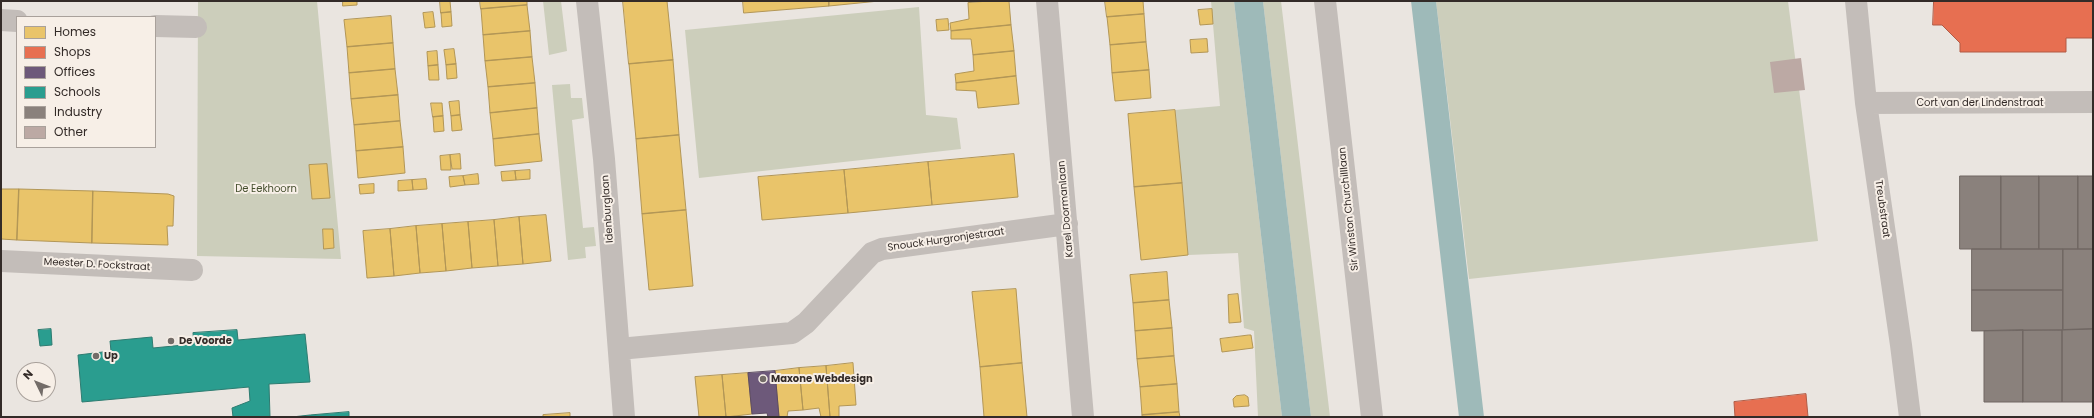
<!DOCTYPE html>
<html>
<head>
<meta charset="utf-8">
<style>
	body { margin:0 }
	#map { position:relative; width:2094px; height:418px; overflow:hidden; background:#eae5e0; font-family:Poppins,sans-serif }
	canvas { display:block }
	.frame { position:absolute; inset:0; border:2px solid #332b28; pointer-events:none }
	.legend { position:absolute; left:16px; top:16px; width:140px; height:132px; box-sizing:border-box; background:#f7efe7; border:1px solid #a9a19b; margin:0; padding:5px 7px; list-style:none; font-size:12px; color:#332b28 }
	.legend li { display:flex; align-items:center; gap:8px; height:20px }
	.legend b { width:20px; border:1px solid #a9a19b }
	.north { position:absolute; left:16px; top:362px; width:40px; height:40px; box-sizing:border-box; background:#f7efe7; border:1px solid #a9a19b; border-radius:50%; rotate:313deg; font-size:11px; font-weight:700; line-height:16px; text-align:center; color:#332b28 }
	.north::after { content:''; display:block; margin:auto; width:14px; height:18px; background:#736c68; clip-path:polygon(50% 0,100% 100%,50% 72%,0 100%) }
</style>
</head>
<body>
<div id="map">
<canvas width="2094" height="418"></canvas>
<div class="frame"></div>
<ul class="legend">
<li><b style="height:11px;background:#e9c46a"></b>Homes</li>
<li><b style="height:11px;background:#e76f51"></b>Shops</li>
<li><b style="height:11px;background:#6d597a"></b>Offices</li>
<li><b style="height:11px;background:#2a9d8f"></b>Schools</li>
<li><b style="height:11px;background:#8a817c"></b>Industry</li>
<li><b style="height:11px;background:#bca9a4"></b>Other</li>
</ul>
<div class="north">N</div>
</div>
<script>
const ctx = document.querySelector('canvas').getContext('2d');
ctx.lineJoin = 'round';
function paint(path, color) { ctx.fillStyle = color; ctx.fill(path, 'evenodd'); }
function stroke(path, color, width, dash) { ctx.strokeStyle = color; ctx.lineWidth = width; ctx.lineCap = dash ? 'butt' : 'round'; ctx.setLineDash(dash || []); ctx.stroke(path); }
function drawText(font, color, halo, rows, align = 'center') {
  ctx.font = font + ' Poppins,sans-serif'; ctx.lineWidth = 4; ctx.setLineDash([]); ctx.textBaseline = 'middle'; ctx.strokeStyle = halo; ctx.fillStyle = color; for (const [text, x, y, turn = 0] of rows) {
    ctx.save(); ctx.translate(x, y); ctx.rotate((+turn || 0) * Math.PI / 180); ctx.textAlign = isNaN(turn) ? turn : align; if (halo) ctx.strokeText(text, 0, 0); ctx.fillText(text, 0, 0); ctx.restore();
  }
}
const green = new Path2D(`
	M198,1H317L341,259L197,256Z
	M543,1H561L567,51L549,55Z
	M1211,1H1234L1282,417H1258L1254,331L1244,328L1238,253L1188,255L1175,110L1220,106Z
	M1263,1H1281L1330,417H1311Z
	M1436,1H1788L1818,241L1469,279Z
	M919,7L926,115L957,118L961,149L699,178L685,30Z
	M570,84L571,98H582L584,118L572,120L583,228L594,227L596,246L585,247L586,258L568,260L552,85Z`);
const water = new Path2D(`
	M1234,1H1263L1311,417H1282Z
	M1411,1H1436L1484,417H1459Z`);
const homes = new Path2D(`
	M343,1H357V5L343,6Z
	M440,1H450L451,12L441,13Z
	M480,1H527V5L481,9Z
	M623,1H667L673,60L629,64Z
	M743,1H829V6L744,13Z
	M829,1H879L829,6Z
	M989,1H1009L1011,25L951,31L950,23L969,19L968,3Z
	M1105,1H1143L1144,14L1107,17Z
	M527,5L530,31L483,35L481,9Z
	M1212,9L1213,24L1200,25L1198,10Z
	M433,12L435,27L425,28L423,13Z
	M451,12L452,26L442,27L441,13Z
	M1144,14L1146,42L1110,45L1107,17Z
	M391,16L393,43L347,47L344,20Z
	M948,19L949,30L937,31L936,20Z
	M1011,25L1014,51L973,55L971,39H951V31Z
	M530,31L532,57L485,61L483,35Z
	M1207,39L1208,52L1191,53L1190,40Z
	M1146,42L1149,70L1112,73L1110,45Z
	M393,43L395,69L349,73L347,47Z
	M454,49L456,64L446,65L444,50Z
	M437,51L438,65L428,66L427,52Z
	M1014,51L1016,76L956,83L955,74L974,71L973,55Z
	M532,57L535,83L488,87L485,61Z
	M673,60L679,135L636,139L629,64Z
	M456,64L457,78L447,79L446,65Z
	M438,65L439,80H429L428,66Z
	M395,69L398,95L351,99L349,73Z
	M1149,70L1151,98L1115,101L1112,73Z
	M1016,76L1019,104L978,108L976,91L956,90V83Z
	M535,83L537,108L490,113L488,87Z
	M398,95L400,121L354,125L351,99Z
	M459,101L460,115L451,116L449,102Z
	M431,103H442L443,116L433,117Z
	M537,108L539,134L493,139L490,113Z
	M1175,110L1182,183L1134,187L1128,114Z
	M460,115L462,130L452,131L451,116Z
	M443,116L444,131L434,132L433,117Z
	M400,121L403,147L356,151L354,125Z
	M539,134L542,161L495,166L493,139Z
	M679,135L686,210L642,214L636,139Z
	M403,147L405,173L358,178L356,151Z
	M460,154L461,169H452L450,155Z
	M1014,154L1018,197L932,205L928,162Z
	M450,155L451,170H441L440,156Z
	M928,162L932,205L848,213L844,170Z
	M327,164L330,198L312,199L309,165Z
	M530,170V179L516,180L515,171Z
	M844,170L848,213L762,220L758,177Z
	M515,171L516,180L502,181L501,172Z
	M478,174L479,184L465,185L463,176Z
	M463,176L465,185L450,187L449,177Z
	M426,179L427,189L413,190L412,180Z
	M412,180L413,190L398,191V181Z
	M1182,183L1188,255L1141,260L1134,187Z
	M374,184V193L360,194L359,185Z
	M1,189H19L17,240L1,239Z
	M19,189L93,191L92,243L17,240Z
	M93,191L168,194L174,196L173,226H167L168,245L92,243Z
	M686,210L693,286L649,290L642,214Z
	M546,215L551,261L523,264L519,217Z
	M519,217L523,264L498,266L494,220Z
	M494,220L498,266L472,268L468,222Z
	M468,222L472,268L446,271L442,224Z
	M442,224L446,271L420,273L416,226Z
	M416,226L420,273L394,276L390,229Z
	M323,229H333L334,248L324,249Z
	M390,229L394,276L367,278L363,231Z
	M1167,272L1169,300L1133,303L1130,275Z
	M1016,289L1022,363L980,367L972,292Z
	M1238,294L1241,322L1229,323L1228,295Z
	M1169,300L1172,328L1135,331L1133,303Z
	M1172,328L1174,356L1137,359L1135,331Z
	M1249,335H1251L1253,348L1222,352L1220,339Z
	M1174,356L1177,384L1140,387L1137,359Z
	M853,363L856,405L839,406V417H830L826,366Z
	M1022,363L1027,417H984L980,367Z
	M826,366L830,417H821L819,408L803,410L799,368Z
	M799,368L803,410L788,411L787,417H779L775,371Z
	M748,373L752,414L726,417L722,375Z
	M722,375L726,417H699L695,377Z
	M1177,384L1179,412L1142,415L1140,387Z
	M1245,395L1248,397L1249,406L1234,407L1233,399L1236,396Z
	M1179,412L1180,417H1142V415Z
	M570,413V417H543V415Z`);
const shops = new Path2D(`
	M1934,1H2093V38H2066V52H1960V43L1942,25H1933Z
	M1806,394L1808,417H1735L1734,402Z`);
const offices = new Path2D(`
	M775,371L779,417H768L767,413L752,414L748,373Z`);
const schools = new Path2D(`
	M51,329L52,345L40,346L38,330Z
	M237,330L238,340L305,334L310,382L269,384L270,417H233L232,408L250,401L249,387L82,402L78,355L111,351L110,341L152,337L153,348L194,344L193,333Z
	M349,412V417H292L310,415Z`);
const industry = new Path2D(`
	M1960,176H2001V249H1960Z
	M2001,176H2039V249H2001Z
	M2039,176H2078V249H2039Z
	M2078,176H2093V249H2078Z
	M1972,249H2063V290H1972Z
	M2063,249H2093V329L2063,330Z
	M1972,290H2063V330L1972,331Z
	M2093,329V402H2062V330Z
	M2023,330H2062V402H2023Z
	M2023,330V402H1984V331Z`);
const building = new Path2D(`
	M1801,58L1805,90L1774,93L1770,62Z`);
const minor = new Path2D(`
	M587,1L604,159L624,417
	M1047,1L1083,417
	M1856,1L1866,103L1901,345L1910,417
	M1,20L17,21
	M155,26L196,27
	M1866,103L2093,102
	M1,261L192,270
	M619,349L792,333L806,323L872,253L882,249L1067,224`);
const tertiary = new Path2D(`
	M1325,1L1372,417`);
const markers = [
	[171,341,4,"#736c68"],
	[96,356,4,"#736c68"],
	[763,379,4,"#736c68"]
];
const streetNames = [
	["Cort van der Lindenstraat",1980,103],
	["Idenburglaan",608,209,-94],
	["Karel Doormanlaan",1066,209,-95],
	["Sir Winston Churchilllaan",1349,209,-96],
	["Treubstraat",1882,209,82],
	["Snouck Hurgronjestraat",946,240,-8],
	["Meester D. Fockstraat",97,265,3]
];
const parkNames = [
	["De Eekhoorn",266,189]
];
const poiNames = [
	["De Voorde",179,341],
	["Up",104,356],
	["Maxone Webdesign",771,379]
];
paint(green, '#cccebb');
paint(water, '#9ebab9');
paint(homes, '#e9c46a');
stroke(homes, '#b29656', 1);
paint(shops, '#e76f51');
stroke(shops, '#b15b45', 1);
paint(offices, '#6d597a');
stroke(offices, '#5c4b61', 1);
paint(schools, '#2a9d8f');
stroke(schools, '#2d7b70', 1);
paint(industry, '#8a817c');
stroke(industry, '#706763', 1);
paint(building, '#bca9a4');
stroke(minor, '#c3bdb9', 22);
stroke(tertiary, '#c3bdb9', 22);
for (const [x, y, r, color] of markers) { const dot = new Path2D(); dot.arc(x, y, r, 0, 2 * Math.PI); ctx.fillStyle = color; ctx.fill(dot); stroke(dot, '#f7efe7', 1.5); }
drawText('10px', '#332b28', '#f7efe7', streetNames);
drawText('10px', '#454f2e', '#f7efe7', parkNames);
drawText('bold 10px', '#332b28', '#f7efe7', poiNames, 'left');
</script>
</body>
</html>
